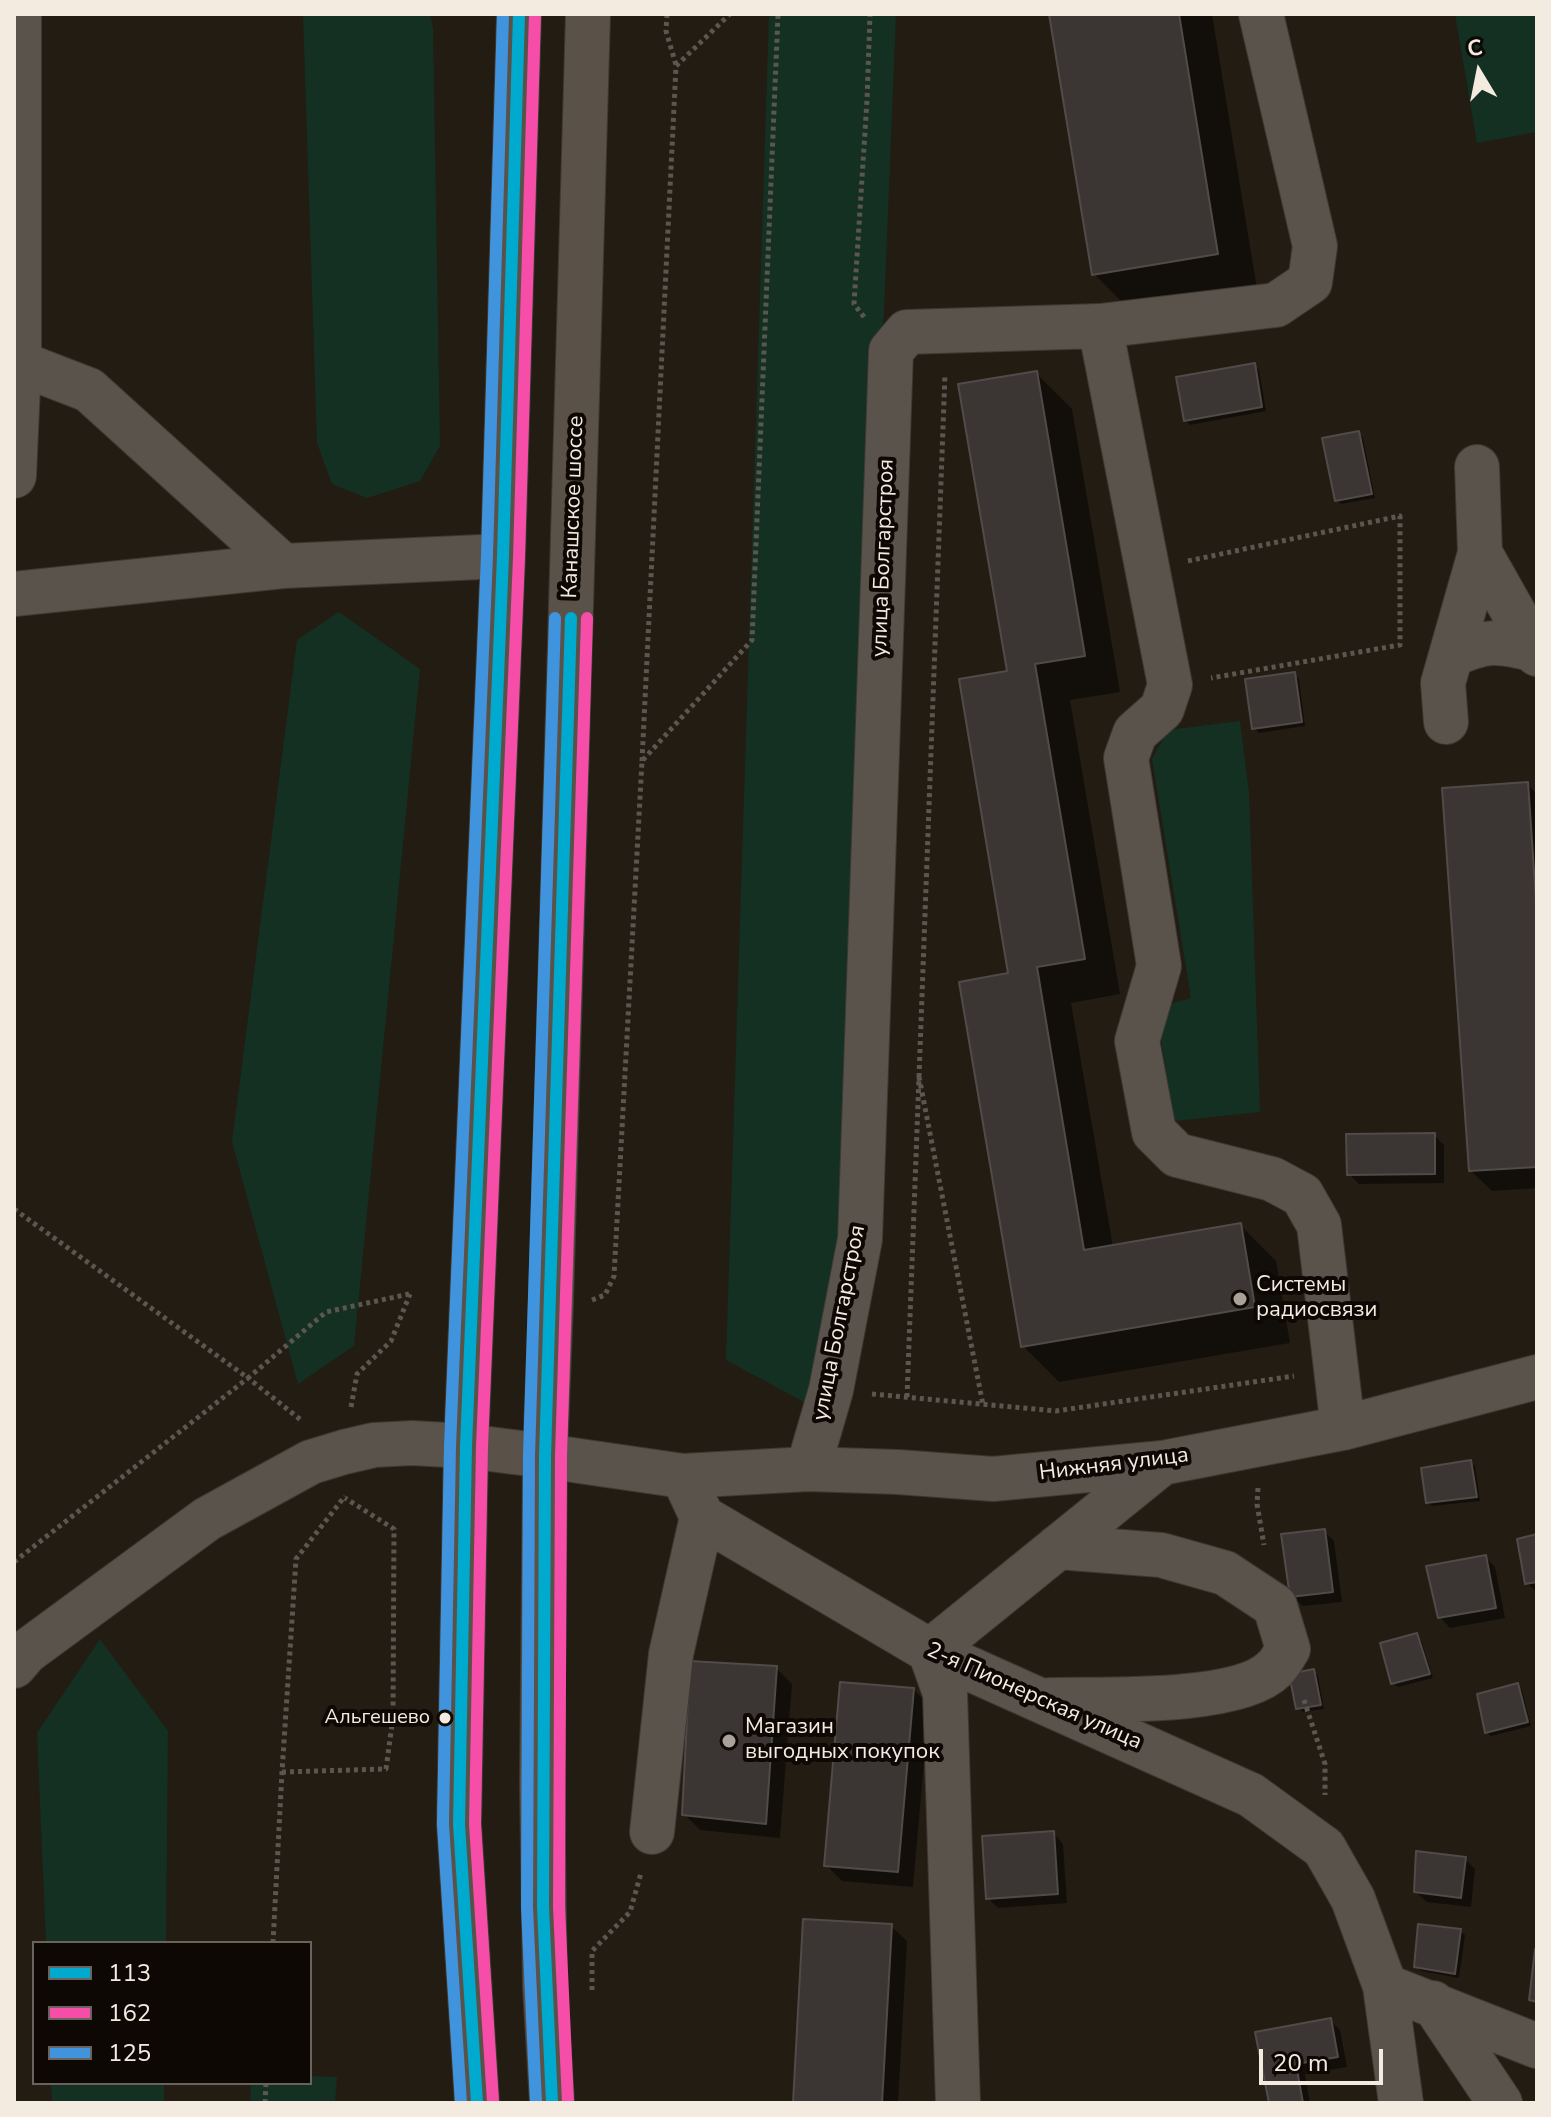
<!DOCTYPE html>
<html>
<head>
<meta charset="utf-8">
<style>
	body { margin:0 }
	#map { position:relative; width:1551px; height:2117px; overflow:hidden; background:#231c13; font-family:"Nunito Sans",sans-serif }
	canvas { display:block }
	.frame { position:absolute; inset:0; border:16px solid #f3eae0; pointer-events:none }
	.legend { position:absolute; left:32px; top:1941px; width:280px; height:144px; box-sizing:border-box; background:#0e0804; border:2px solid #6a625c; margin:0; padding:10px 14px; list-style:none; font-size:24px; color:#f3eae0 }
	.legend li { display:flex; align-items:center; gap:16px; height:40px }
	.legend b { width:40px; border:2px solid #6a625c }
	.north { position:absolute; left:1439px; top:32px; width:80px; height:80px; -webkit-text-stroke:6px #0e0804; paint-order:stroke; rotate:350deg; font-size:22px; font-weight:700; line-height:32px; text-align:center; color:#f3eae0 }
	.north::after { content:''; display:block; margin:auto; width:28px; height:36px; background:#f3eae0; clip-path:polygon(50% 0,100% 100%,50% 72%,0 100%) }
	.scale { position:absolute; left:1259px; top:2049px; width:124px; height:36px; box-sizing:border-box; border:4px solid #f3eae0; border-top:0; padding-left:10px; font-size:24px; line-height:28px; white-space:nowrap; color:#f3eae0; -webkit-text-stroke:6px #0e0804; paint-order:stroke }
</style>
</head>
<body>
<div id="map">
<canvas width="1551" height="2117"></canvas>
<div class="frame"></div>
<ul class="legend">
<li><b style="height:10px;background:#00a9ce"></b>113</li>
<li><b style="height:10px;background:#f54da8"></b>162</li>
<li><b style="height:10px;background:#4094de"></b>125</li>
</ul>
<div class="north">С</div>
<div class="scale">20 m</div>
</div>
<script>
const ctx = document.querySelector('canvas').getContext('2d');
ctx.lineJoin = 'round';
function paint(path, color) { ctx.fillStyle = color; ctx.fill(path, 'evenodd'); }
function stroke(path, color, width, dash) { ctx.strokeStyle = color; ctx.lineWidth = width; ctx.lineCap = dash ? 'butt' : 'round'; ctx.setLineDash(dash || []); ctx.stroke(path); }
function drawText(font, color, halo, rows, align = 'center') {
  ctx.font = font + ' "Nunito Sans",sans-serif'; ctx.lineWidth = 8; ctx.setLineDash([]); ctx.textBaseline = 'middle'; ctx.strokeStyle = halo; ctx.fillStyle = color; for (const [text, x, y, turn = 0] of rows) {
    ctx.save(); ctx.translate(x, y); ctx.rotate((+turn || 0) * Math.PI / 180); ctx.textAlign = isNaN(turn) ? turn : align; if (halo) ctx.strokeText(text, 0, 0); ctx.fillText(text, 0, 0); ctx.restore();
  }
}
const green = new Path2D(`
	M303,14H430L433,29L440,446L420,481L367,498L332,484L317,443Z
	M769,14H896L839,1421L726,1360Z
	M1455,14H1537V132L1477,143Z
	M339,612L420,669L354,1346L298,1384L232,1142L297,640Z
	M1240,721L1249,792L1260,1112L1174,1121L1156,1008L1191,998L1152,759L1168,730Z
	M100,1639L168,1731L166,1943H46L37,1733Z
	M310,2076L337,2077L335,2103H250L251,2083H310Z
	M51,2083H164V2103H52Z`);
const shadow = new Path2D(`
	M1051,14H1212L1258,295L1135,315L1094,274Z
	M1254,365L1259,370L1266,411L1190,425L1186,420Z
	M1036,373L1072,409L1120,692L1070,700L1120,994L1071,1003L1113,1247L1240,1225L1276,1261L1290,1343L1059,1382L1023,1346L1011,974L1009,673Z
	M1359,433L1363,438L1375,498L1341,504L1337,500Z
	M1294,674L1299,679L1305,726L1259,733L1254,728Z
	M1527,784L1537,794V1188L1492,1191L1471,1171Z
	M1434,1135L1444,1145V1183L1359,1184L1349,1174Z
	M1470,1462L1475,1466L1480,1501L1432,1506L1428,1502Z
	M1324,1531L1334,1541L1342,1602L1303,1606L1292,1596Z
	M1537,1536V1593L1527,1583Z
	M1485,1557L1495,1567L1505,1618L1450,1628L1440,1617Z
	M1416,1635L1421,1640L1433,1678L1398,1687L1393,1683Z
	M776,1668L792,1684L780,1838L700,1830L684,1814Z
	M1313,1671L1318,1676L1324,1709L1303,1712L1298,1708Z
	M1517,1685L1522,1690L1531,1726L1491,1736L1487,1732Z
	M914,1690L929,1705L913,1887L842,1881L826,1865Z
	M1053,1833L1063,1844L1067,1903L998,1908L988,1898Z
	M1465,1859L1475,1869L1471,1907L1427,1902L1416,1892Z
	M891,1926L907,1941L898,2103H795Z
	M1460,1931L1465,1935L1459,1978L1421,1971L1416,1967Z
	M1330,2020L1340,2030L1347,2067L1305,2074L1310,2103H1271L1258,2033Z`);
const building = new Path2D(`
	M1049,14H1179L1218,254L1092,275Z
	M1255,363L1262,407L1184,421L1176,377Z
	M1037,371L1085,656L1035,664L1085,959L1037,967L1084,1250L1241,1223L1255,1307L1021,1347L959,982L1008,973L959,679L1007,671L958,384Z
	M1359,431L1372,494L1335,501L1322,438Z
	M1295,672L1302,722L1252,729L1245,679Z
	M1528,782L1537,915V1167L1469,1171L1442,788Z
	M1435,1133V1174L1347,1175L1346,1134Z
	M1471,1460L1477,1497L1426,1503L1421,1468Z
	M1325,1529L1333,1592L1290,1597L1281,1534Z
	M1537,1534V1582L1525,1584L1517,1539Z
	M1486,1555L1496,1608L1438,1618L1426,1566Z
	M1417,1633L1430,1674L1391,1684L1380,1643Z
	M690,1661L777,1666L766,1824L682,1815Z
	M1314,1669L1321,1705L1296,1709L1289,1674Z
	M840,1682L914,1688L898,1872L824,1866Z
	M1518,1683L1528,1722L1485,1733L1477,1694Z
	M1054,1831L1058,1894L986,1899L982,1836Z
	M1416,1851L1466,1857L1461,1898L1414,1892Z
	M803,1919L892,1924L882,2103H793Z
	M1418,1924L1461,1929L1455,1974L1414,1967Z
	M1535,1949H1537V2002L1529,2000Z
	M1331,2018L1338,2057L1296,2064L1303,2103H1269L1255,2032Z`);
const path = new Path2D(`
	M667,14L666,31L676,65
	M864,317L854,304L867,100L870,14
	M1188,561L1400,516V645L1211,678
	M642,761L676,66L730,14
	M919,1077L945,374
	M14,1209L248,1378L326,1312L409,1294
	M592,1300L605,1295L614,1276L642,761L752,640L778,14
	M872,1394L1056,1411L1294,1376
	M907,1397L919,1077L983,1405
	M351,1407L357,1374L391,1341L410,1294
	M1258,1488L1257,1504L1264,1545
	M14,1562L248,1378L301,1420
	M1304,1700L1325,1764V1795
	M282,1772L386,1769L393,1717L394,1529L345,1498
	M273,1943L282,1772L296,1559L345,1496
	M592,1990V1951L630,1912L641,1873
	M265,2103L266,2083`);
const minor = new Path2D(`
	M1100,326L1170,685L1162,709L1135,733L1126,758L1159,966L1137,1041L1154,1132L1177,1155L1272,1179L1302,1195L1319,1225L1343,1428
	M14,363H19L89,390L283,566
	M1477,467L1480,553L1537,654
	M14,476L19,363V14
	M1480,553L1451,655C1487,640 1497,640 1535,650
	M14,594L283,566L503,556
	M1446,722L1443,683L1451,655
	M545,1456L683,1476L808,1469L898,1472L993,1479L1162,1463L1343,1428L1537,1377
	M808,1469L831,1390L860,1239L891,351L907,332L1100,326L1276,305L1310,282L1315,246L1261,14
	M683,1476L702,1517L930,1651L1251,1795L1324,1848L1353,1899L1385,1986L1537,2046
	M14,1666L26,1652L207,1519L311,1462L344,1452L374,1445L412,1443L466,1446
	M1050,1700C1101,1699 1239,1705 1274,1669C1280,1664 1284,1655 1288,1649L1275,1606L1225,1573L1161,1555L1058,1547
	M652,1832L671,1654L702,1517
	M1385,1986L1401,2103
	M1433,2003L1500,2103
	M958,2103L945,1693L930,1651L1162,1463`);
const major = new Path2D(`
	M466,1446L545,1456
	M477,2103L459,1824L466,1446L503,556L519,14
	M552,2103L545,1987L542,1784L545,1456L551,1302L588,14`);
const bus1 = new Path2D(`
	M477,2103L459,1824L466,1446L503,556L519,14
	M552,2103L543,1907L545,1456L571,618`);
const bus2 = new Path2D(`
	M493,2102L475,1824L482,1446L519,557L535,14
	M568,2102L559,1907L561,1456L587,618`);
const bus3 = new Path2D(`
	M461,2103L443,1824L450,1446L487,555L503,14
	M536,2103L527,1907L529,1456L555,618`);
const markers = [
	[1240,1299,8,"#aaa298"],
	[445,1718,7,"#f3eae0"],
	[729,1741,8,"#aaa298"]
];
const busNames = [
	["Альгешево",430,1718]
];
const streetNames = [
	["Канашское шоссе",574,507,-88],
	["улица Болгарстроя",884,558,-88],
	["улица Болгарстроя",840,1323,-79],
	["Нижняя улица",1114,1465,-7],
	["2-я Пионерская улица",1034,1697,24]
];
const poiNames = [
	["Системы",1256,1286],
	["радиосвязи",1256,1311],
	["Магазин",745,1728],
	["выгодных покупок",745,1753]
];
paint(green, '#133022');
paint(shadow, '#0007');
paint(building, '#3b3533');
stroke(building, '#504b48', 2);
stroke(minor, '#3e3832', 46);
stroke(major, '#3e3832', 46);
stroke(path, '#5b5750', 5, [4, 4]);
stroke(minor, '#59534c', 44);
stroke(major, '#5a5249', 44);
stroke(bus1, '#00a9ce', 12);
stroke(bus2, '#f54da8', 12);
stroke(bus3, '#4094de', 12);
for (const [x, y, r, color] of markers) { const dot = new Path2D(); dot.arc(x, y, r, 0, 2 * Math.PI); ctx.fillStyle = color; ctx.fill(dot); stroke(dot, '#0e0804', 3); }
drawText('20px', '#f3eae0', '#0e0804', busNames, 'right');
drawText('22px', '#f3eae0', '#0e0804', streetNames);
drawText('22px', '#f3eae0', '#0e0804', poiNames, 'left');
</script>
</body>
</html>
